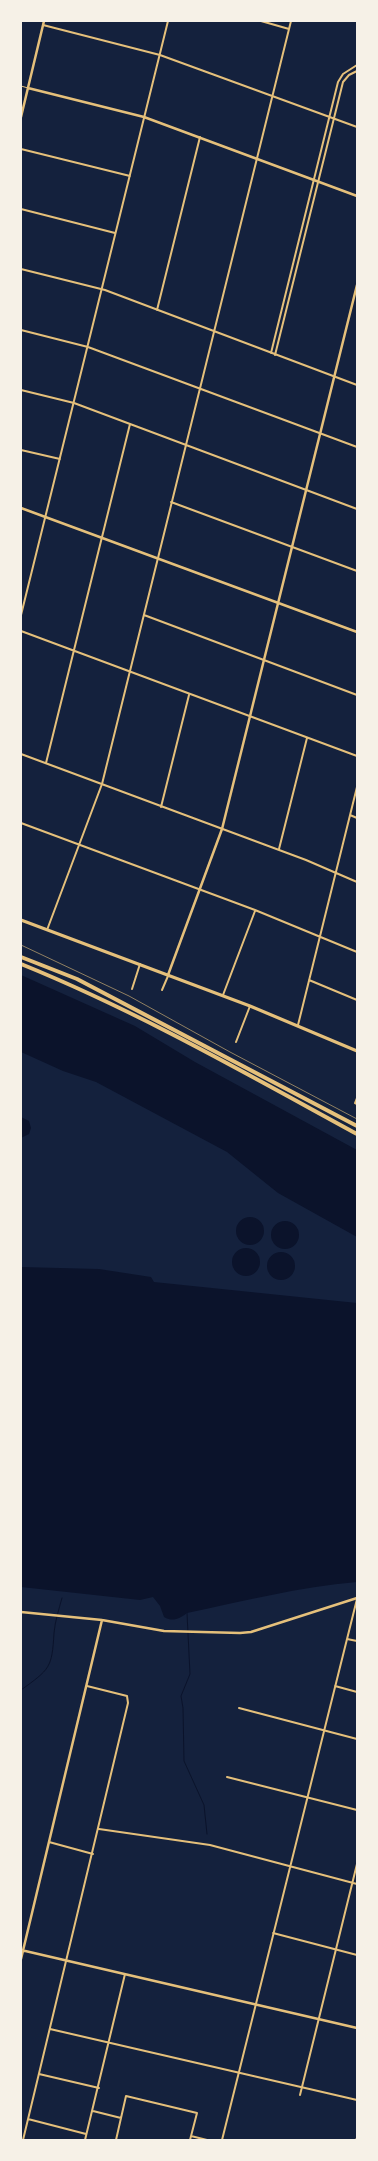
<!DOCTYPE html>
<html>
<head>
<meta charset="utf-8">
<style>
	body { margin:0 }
	#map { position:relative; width:378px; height:2161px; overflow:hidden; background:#14213d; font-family:Signika,sans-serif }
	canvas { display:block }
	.frame { position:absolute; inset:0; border:22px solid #f6f1e7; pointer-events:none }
</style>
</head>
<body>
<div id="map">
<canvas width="378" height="2161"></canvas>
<div class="frame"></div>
</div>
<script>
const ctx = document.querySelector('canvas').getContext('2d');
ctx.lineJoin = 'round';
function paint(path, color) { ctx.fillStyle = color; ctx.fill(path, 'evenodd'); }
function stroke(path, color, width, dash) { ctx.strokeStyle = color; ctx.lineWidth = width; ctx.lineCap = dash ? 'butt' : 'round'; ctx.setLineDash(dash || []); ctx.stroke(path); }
const water = new Path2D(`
	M21,975L135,1026L195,1062L357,1150V1237L278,1193L227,1152L96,1082L63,1071L21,1052Z
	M21,1117L29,1121L31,1128L29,1134L21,1138Z
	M236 1231a14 14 0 1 1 28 0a14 14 0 1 1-28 0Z
	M271 1235a14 14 0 1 1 28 0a14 14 0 1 1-28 0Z
	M232 1262a14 14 0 1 1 28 0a14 14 0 1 1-28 0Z
	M267 1266a14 14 0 1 1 28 0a14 14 0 1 1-28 0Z
	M21,1267L99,1269L151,1277L154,1282L357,1303V1582C299,1587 244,1601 187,1613C179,1619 173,1622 164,1617L160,1606L153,1597L140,1600L21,1587Z`);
const stream = new Path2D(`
	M187,1613L190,1674L181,1696L183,1708L184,1761L204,1805L207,1834
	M21,1690C50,1669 52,1668 54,1633C55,1621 59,1609 62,1598`);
const service = new Path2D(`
	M21,86L28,88`);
const minor = new Path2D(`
	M261,21L289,29
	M43,25L160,55L357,127
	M21,149L130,176
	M21,209L115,233
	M21,269L105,290L357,385
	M157,310L200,137
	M21,330L88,347L357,447
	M271,353L338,82L343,74L357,65
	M275,355L343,82L349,75L357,71
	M21,390L74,403L357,509
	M21,450L60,459
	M171,502L357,571
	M21,615L168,21
	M144,615L357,695
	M21,631L357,756
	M21,754L306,860L357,882
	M46,763L130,424
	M161,807L189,695
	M350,815L357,818
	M21,823L255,910L357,952
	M279,849L307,738
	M47,930L102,784L291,21
	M309,980L357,1000
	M132,989L140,964
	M162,990L168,976
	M223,995L255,911
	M298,1025L357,787
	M236,1042L250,1006
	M357,1098L355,1103L357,1104
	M347,1639L357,1641
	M335,1686L357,1692
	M239,1708L357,1739
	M227,1777L357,1810
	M99,1829L210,1845L357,1884
	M49,1842L93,1854
	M273,1933L357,1955
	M50,2029L357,2100
	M39,2074L99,2088
	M300,2095L357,1864
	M93,2111L121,2118
	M28,2119L86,2134
	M191,2136L207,2140
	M23,2140L128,1703L127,1696L87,1686
	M85,2140L125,1974
	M116,2140L126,2096L197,2113L190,2140
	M222,2140L357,1599
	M356,2140L357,2138`);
const tertiary = new Path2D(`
	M28,88L144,117L357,196
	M21,117L44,21
	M21,508L357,632
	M168,975L222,829L357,285`);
const secondary = new Path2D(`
	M21,1612L102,1620L164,1631L240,1633L251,1632L357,1598
	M21,1950L357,2028
	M21,1959L102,1620`);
const primary = new Path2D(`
	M21,920L250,1006L357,1051`);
const motorway = new Path2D(`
	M21,957L77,979L357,1126
	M21,964C137,1011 247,1074 357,1134`);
const rail = new Path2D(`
	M21,945L129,996L230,1052L357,1119`);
paint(water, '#0b132b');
stroke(stream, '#0b132b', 1);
stroke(service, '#e5c07b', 1);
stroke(minor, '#e5c07b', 2);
stroke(tertiary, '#e5c07b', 2.5);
stroke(secondary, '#e5c07b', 2.5);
stroke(primary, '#e5c07b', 3);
stroke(motorway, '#e5c07b', 4);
stroke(rail, '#918062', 1);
</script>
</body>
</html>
